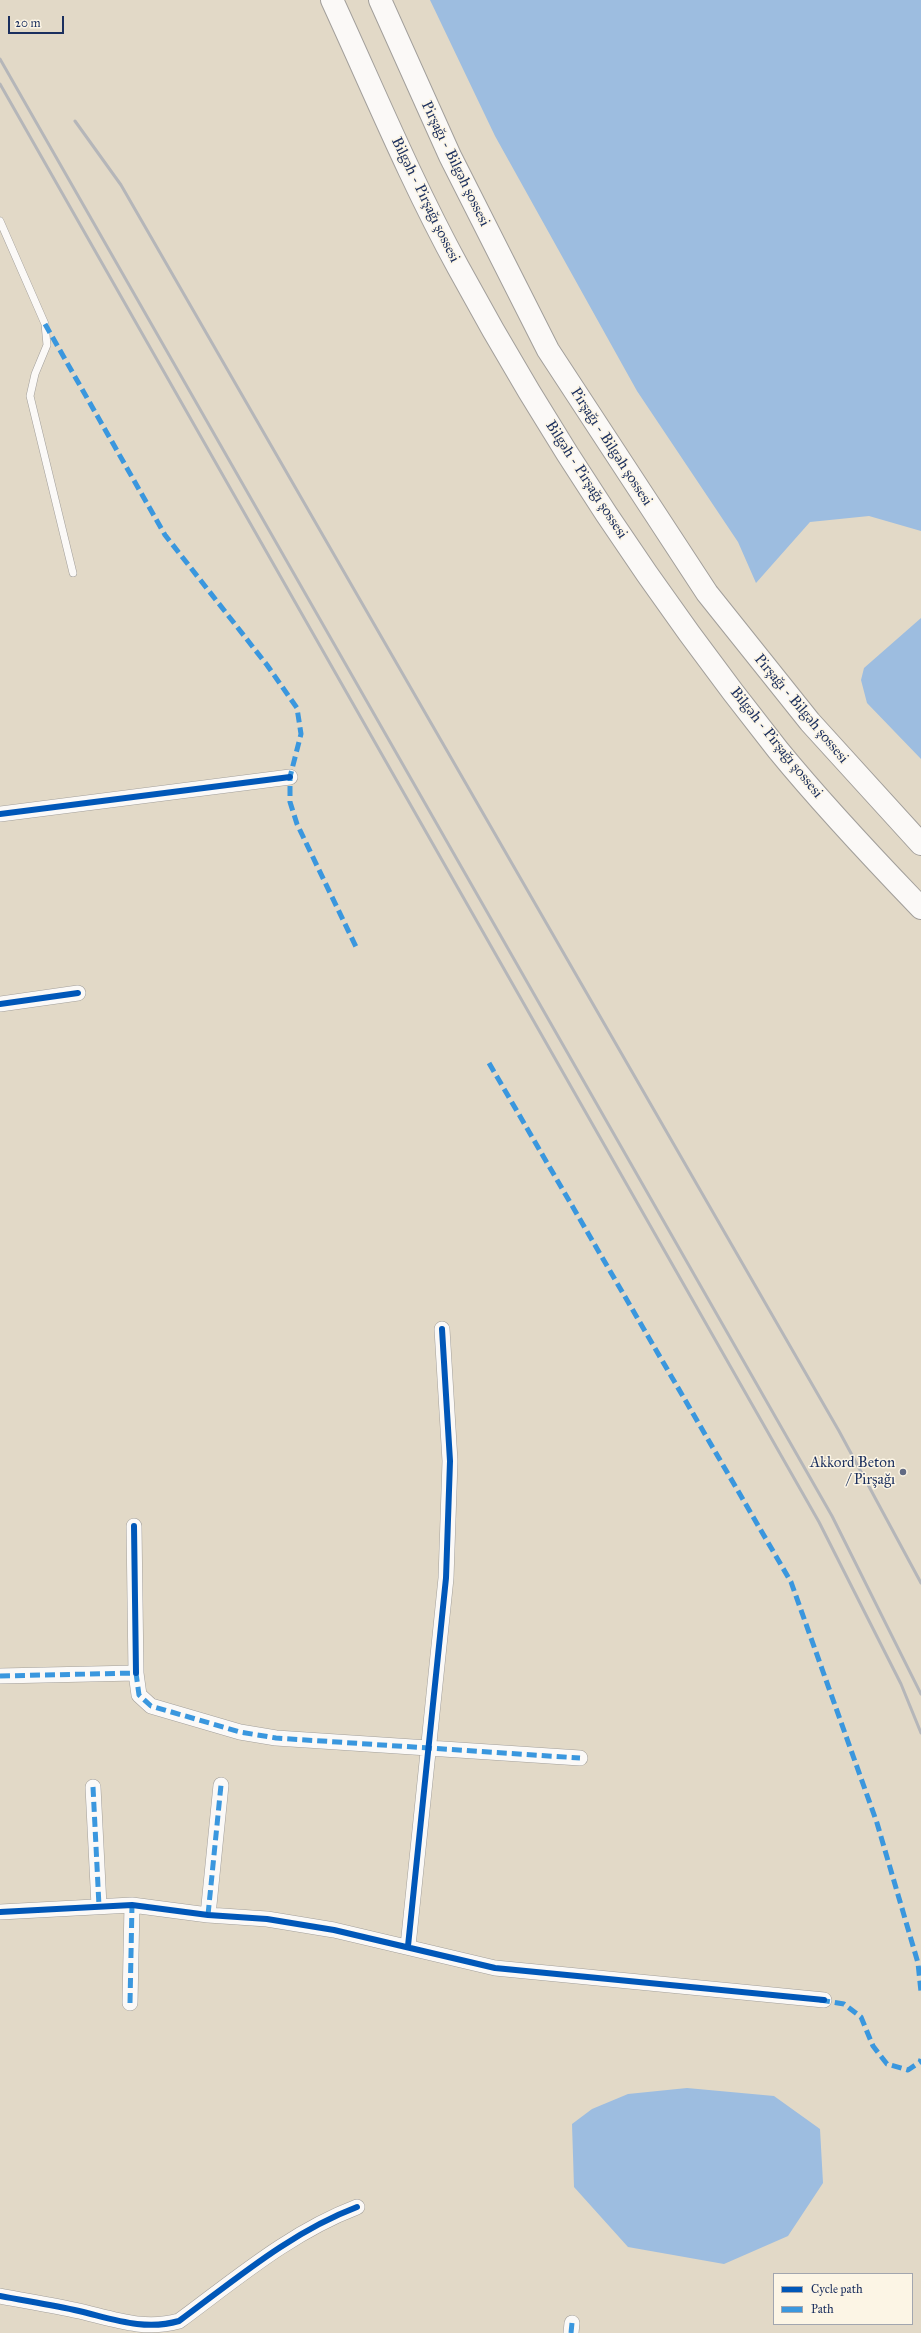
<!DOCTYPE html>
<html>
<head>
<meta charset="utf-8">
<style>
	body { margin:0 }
	#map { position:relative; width:921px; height:2333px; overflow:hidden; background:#e2d9c7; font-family:"IM FELL Great Primer",serif }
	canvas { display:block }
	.legend { position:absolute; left:773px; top:2273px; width:140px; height:52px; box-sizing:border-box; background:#fcf5e5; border:1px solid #a2a6af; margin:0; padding:5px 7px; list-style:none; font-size:12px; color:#1b2f5e }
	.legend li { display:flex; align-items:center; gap:8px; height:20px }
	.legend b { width:20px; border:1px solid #a2a6af }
	.scale { position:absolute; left:8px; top:16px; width:56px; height:18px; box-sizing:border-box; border:2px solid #1b2f5e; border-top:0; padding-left:5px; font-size:12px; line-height:14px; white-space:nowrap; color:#1b2f5e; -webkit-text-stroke:3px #fcf5e5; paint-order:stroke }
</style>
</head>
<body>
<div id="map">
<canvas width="921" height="2333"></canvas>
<ul class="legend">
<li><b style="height:5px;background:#0057b8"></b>Cycle path</li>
<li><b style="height:5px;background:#3a97de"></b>Path</li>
</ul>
<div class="scale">20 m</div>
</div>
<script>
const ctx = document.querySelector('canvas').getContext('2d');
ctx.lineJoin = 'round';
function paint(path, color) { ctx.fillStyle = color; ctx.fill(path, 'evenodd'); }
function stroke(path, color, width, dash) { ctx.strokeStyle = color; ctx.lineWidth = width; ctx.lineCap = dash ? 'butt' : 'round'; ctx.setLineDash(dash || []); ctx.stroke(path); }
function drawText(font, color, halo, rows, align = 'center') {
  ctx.font = font + ' "IM FELL Great Primer",serif'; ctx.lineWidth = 3; ctx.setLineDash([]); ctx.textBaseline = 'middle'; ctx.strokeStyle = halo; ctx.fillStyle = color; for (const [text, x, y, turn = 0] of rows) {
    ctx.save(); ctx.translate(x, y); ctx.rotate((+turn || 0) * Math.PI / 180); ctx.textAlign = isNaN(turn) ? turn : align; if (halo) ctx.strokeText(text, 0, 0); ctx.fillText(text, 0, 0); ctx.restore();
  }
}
const water = new Path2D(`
	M430,0H921V531L869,516L810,522L756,583L738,542L637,391L495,136Z
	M921,618V759L867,703L861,680L864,668Z
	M687,2088L774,2096L820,2129L823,2183L788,2236L724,2264L628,2247L574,2187L572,2124L592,2109L628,2094Z`);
const lane = new Path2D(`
	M0,221L45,324L47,345L35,374L30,396L73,573`);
const street = new Path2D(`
	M0,814L290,777
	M0,1004L78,993
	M134,1526L136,1673
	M0,1676L136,1673L139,1695L151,1706L240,1732L276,1738L580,1758
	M93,1787L99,1906
	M0,1912L132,1905L208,1915L267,1919L334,1930L495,1968L824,2000
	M208,1915L221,1785
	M408,1946L446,1578L450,1461L442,1329
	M130,2003L132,1905
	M0,2296C26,2301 53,2305 79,2311C113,2319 144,2331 179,2321C236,2279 291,2232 357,2207
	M571,2333L572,2323`);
const highway = new Path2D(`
	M332,0C373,89 411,181 458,267C550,437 658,599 778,750C823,805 872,857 921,908
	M380,0L450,156L548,350L707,593L810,722L921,844`);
const rail = new Path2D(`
	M0,59L832,1516L921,1694
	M0,84L819,1522L901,1684L921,1733
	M75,121L121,185L839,1431L921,1583`);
const quiet = new Path2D(`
	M45,324L165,535L267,665L297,708L301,734L290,777V802L297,824L357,949
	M489,1063L791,1582L877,1823L918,1963L921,1992
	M0,1676L136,1673L139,1695L151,1706L240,1732L276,1738L580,1758
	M93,1787L99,1906
	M208,1915L221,1785
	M820,2000L844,2004L861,2017L873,2046L887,2064L908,2070L920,2062L921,2059
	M130,2003L132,1905
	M571,2333L572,2323`);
const cycleway = new Path2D(`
	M0,814L290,777
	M0,1004L78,993
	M134,1526L136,1673
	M0,1912L132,1905L208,1915L267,1919L334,1930L495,1968L824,2000
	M408,1946L446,1578L450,1461L442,1329
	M0,2296C26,2301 53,2305 79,2311C113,2319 144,2331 179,2321C236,2279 291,2232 357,2207`);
const markers = [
	[903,1472,4,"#616a83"]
];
const streetNames = [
	["Pirşağı - Bilgəh şossesi",455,164,64],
	["Bilgəh - Pirşağı şossesi",425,200,64],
	["Pirşağı - Bilgəh şossesi",611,447,57],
	["Bilgəh - Pirşağı şossesi",586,480,57],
	["Pirşağı - Bilgəh şossesi",801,709,50],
	["Bilgəh - Pirşağı şossesi",776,743,51]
];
const poiNames = [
	["Akkord Beton",895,1463],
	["/ Pirşağı",895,1480]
];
paint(water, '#9dbde0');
stroke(lane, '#a29f9b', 8);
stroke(street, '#a29f9b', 16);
stroke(highway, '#a29f9b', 24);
stroke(lane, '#fbf9f7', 7);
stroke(street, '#fbf9f7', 15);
stroke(highway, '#fbf9f7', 22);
stroke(rail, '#b5b6b9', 3);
stroke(quiet, '#3a97de', 5, [10, 5]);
stroke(cycleway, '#0057b8', 6);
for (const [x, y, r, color] of markers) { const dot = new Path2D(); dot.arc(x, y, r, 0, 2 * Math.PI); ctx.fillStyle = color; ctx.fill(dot); stroke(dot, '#fcf5e5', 1.5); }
drawText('15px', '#1b2f5e', '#fcf5e5', streetNames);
drawText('15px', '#1b2f5e', '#fcf5e5', poiNames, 'right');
</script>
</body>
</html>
